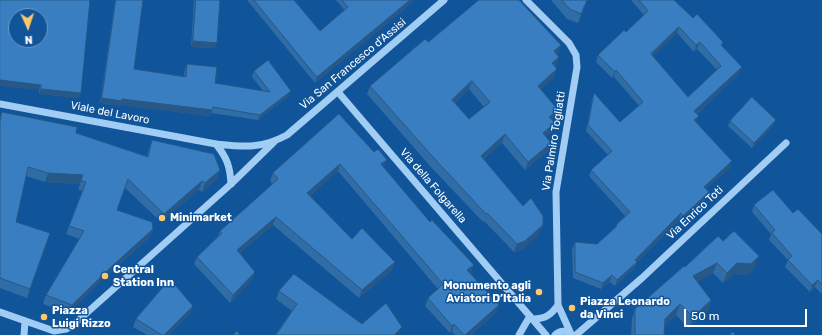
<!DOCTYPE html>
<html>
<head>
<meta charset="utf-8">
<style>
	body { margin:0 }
	#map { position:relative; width:822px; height:335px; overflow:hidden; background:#105499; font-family:Rubik,sans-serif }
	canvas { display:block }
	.north { position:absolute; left:8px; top:8px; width:40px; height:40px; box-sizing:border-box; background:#105499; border:1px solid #7098c2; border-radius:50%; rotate:177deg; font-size:11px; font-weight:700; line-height:16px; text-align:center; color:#fff }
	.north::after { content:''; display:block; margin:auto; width:14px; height:18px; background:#ffc864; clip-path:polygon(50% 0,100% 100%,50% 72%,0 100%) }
	.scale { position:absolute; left:684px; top:309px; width:123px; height:18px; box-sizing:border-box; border:2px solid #fff; border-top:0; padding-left:5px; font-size:12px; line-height:14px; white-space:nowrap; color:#fff; -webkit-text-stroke:3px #105499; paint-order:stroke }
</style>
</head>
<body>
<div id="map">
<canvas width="822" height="335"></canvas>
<div class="north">N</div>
<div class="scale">50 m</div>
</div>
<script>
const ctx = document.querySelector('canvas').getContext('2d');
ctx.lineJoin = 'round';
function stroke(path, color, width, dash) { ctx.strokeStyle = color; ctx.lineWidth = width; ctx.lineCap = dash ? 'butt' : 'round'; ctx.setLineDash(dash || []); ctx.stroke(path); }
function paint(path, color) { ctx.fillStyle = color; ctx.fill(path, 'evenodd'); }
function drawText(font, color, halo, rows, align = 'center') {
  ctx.font = font + ' Rubik,sans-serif'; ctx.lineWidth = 3; ctx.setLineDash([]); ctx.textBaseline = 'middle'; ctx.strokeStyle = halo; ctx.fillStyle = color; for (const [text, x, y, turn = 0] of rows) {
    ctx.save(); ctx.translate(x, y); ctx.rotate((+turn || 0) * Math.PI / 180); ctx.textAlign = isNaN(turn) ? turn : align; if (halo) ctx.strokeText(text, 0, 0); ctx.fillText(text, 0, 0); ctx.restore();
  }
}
const minor = new Path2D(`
	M526,0L569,43L576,55L577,67L556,192L558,305L571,334
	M338,92L546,335
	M0,104L216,144C245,147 261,149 287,135L444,0
	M216,144C227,158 230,166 231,184
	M0,312L54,331L66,329L72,326L231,184L274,142
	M533,319C545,319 551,315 558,305
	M24,335L25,322
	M519,335L530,316
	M555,335C560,330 566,330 572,335
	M576,335L642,278L786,143`);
const wall = new Path2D(`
	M0,0L81,93L79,98L39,94V90Z
	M115,0H143L134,69L184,76L185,69L187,64L215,83L263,91L252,77L254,71L289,96L258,120L211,113L210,116L120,105V106L100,103Z
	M194,0H220L215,48L191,47Z
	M247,0H294L320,31L345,11L336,0H414L401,12L315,83Z
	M551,0H588L578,23L567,19Z
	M631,0H674L693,18L723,42L722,46L740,73L697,114L696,122L730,168L706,189L709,192L707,198L681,222L679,220L637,262L634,268L615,286L610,282L601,289L573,278L572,249L575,242L597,244L615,228L616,225L625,216L589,176L591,170L608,155L586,131L592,100L594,93L620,122L639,106L614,77L612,78L596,62L598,55L626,32L644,15ZM677,33L694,52L697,49L717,70L688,97L653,56Z
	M428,42L561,45L558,53L556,54V65L555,66L554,78L540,89L555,118L552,120V132L546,136L551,143L548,151L525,170L502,143L484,159L540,233L522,250L514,252L484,221L483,222L430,166L367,94L370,86ZM469,89L484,107L469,119L455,103Z
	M2,112L76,133L147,156L149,149L152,140L220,170L217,179L202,192L199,190L161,222L125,188L117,210L153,229L150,237L108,275L68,313L43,304L46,295L79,239L66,234L82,191L78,189L80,184L45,182L26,176L16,222L50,233L27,298L0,288V118Z
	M339,114L471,273H470L499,305L496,313L471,335H455L452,332L450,333L425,306L428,298L438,289L338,171L310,196L352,239L395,262L392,270L359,298L273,225L240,253L255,272L252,280L230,303L194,264L197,257L217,237L220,231L273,184L270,181L273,173Z
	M730,121L774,125L752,148L728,126Z
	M754,205L793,213L822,234V294L815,287L810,292L785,267L788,260L769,240L771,234L752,212Z
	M723,241L755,267L747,275L734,274L723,283L713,273L697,282L711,300L708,311L689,328L676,315L664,326V335H631L632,319L635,309L685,267Z
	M279,291L362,324L399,335H275L292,311L276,299Z
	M193,306L190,313L169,335H147L133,327L136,319Z`);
const shadedWall = new Path2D(`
	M410,0H414L401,12L315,83L317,77Z
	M587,0H588L578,23L581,14Z
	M679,27L677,33L649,61L651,54Z
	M193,41L217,43L215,48L191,47Z
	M700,42L697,49L694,52L696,45Z
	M561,45L558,53L551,59L554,51Z
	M559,57L556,65L549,71L552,63Z
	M742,67L740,73L692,118L694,111Z
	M557,69L554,78L535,94L538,86Z
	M616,70L614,77L612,78Z
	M0,80L41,85L39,90L0,86Z
	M472,81L469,89L449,109L452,100Z
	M41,89L81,93L79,98L39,94Z
	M291,91L289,96L258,120L260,115Z
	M102,98L122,99L212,110L210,116L120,105V106L100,103Z
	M558,110L555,118L546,125L549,117Z
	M699,116L696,122L694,120Z
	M776,120L774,125L752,148L754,143Z
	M555,123L552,132L540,141L543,133Z
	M505,134L502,143L478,164L481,156Z
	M551,143L548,151L525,170L528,162Z
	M387,160L384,167L378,172L381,164Z
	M732,161L730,168L702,193L704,187Z
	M340,164L338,171L304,201L307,193Z
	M220,170L217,179L202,192L205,183Z
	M48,173L83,175L80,184L45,182Z
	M202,181L199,190L161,222L164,214Z
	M709,192L707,198L681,222L683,216Z
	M681,213L679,220L634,265L637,262L634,268L615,286L617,280L635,260Z
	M276,217L273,225L235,258L237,250Z
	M543,225L540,233L522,250L514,252L517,244Z
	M153,229L150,237L108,275L68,313L72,305L111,267Z
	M759,256L755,267L747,275L734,274L723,283L727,273L737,263Z
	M395,262L392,270L359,298L362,290Z
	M717,263L713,273L689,287L693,276Z
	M474,265L471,273L465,278L467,270Z
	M255,272L252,280L230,303L233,295Z
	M612,275L610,282L601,289L603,283Z
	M818,280L815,287L810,292L812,285Z
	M711,300L708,311L689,328L693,317Z
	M680,304L676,315L661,329L665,319Z
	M499,305L496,313L471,335H465Z
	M193,306L190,313L169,335H164Z
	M454,324L452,332L450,333L452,326Z
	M402,327L399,335H394Z`);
const building = new Path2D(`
	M0,0H90L81,93L41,89V85L0,80ZM16,16H40V40H16Z
	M116,0H143L134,69L186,77L187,64L217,67L215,83L270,92L254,71L268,60L291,91L260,115L213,107L212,110L122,99V101L102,98Z
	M196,0H220L217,43L193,41Z
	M254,0H294L320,31L348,7L342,0H410L317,77Z
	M479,0H519L561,45L554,51L559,57L552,63L557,69L538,86L558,110L549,117L555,123L543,133L551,143L528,162L505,134L481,156L523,206L531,198L543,216V225L525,241L517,244L487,213L486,214L433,157L370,86L425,39L428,42ZM472,81L490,102L469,119L452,100Z
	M562,0H587L581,14L570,9Z
	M639,0H674L693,18L697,14L723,42L721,45L742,67L694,111L699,116L694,120L732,161L704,187L709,192L683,216L681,213L635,260L637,262L617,280L612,275L603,283L575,272V242L597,244L617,226L616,225L630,212L591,170L612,151L588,125L594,93L620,122L643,102L616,70L615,72L598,55L624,30L626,32L648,11ZM679,27L696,45L700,42L721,66L688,97L651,54Z
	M752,97L776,120L754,143L730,121Z
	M2,112L77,127L76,133L148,157L152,140L214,154L220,170L205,183L202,181L164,214L128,179L117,210L152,222L153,229L111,267L72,305L46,295L84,231L69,226L86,182L81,181L83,175L48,173L28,167L16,222L50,233L30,289L0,278V122Z
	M339,114L374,152L378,149L387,160L381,164L430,222L432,220L474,265L467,270L499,305L465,335H464L454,324L452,326L428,298L443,284L340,164L307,193L352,239L362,228L395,262L362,290L276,217L237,250L255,272L233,295L197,257L222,233L220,231L278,179L273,173Z
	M773,190L793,213L798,209L822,234V285L818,280L812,285L788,260L792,256L772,233L775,230L754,205Z
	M734,231L759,256L751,264L737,263L727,273L717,263L693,276L711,300L693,317L680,304L665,319L664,335H635V309L684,266L685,267L718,236L723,241Z
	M294,274L362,324L386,303L402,327L394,335H276L297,304L279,291Z
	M170,279L193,306L164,335H162L136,319Z
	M237,331L240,335H233Z
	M733,332L736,335H729Z`);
const markers = [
	[162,218,4,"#ffc864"],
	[105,276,4,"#ffc864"],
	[539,292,4,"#ffc864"],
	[572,308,4,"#ffc864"],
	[44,317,4,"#ffc864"]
];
const streetNames = [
	["Via San Francesco d'Assisi",353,64,-40],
	["Viale del Lavoro",110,113,11],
	["Via Palmiro Togliatti",554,141,-81],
	["Via della Folgarella",433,186,49],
	["Via Enrico Toti",695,213,-43]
];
const poiNames = [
	["Minimarket",170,218],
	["Central",113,270],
	["Station Inn",113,283],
	["Monumento agli",531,286,"right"],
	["Aviatori D’Italia",531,299,"right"],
	["Piazza Leonardo",580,302],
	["da Vinci",580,315],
	["Piazza",52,311],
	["Luigi Rizzo",52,324]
];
stroke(minor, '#a1ccf4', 7);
paint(wall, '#306ca6');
paint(shadedWall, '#275887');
paint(building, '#387ec1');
stroke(building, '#275887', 1);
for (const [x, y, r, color] of markers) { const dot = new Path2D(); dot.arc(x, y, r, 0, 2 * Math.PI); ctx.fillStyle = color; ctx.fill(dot); stroke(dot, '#105499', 1.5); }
drawText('11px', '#fff', '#105499', streetNames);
drawText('bold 11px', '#fff', '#105499', poiNames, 'left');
</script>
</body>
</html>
